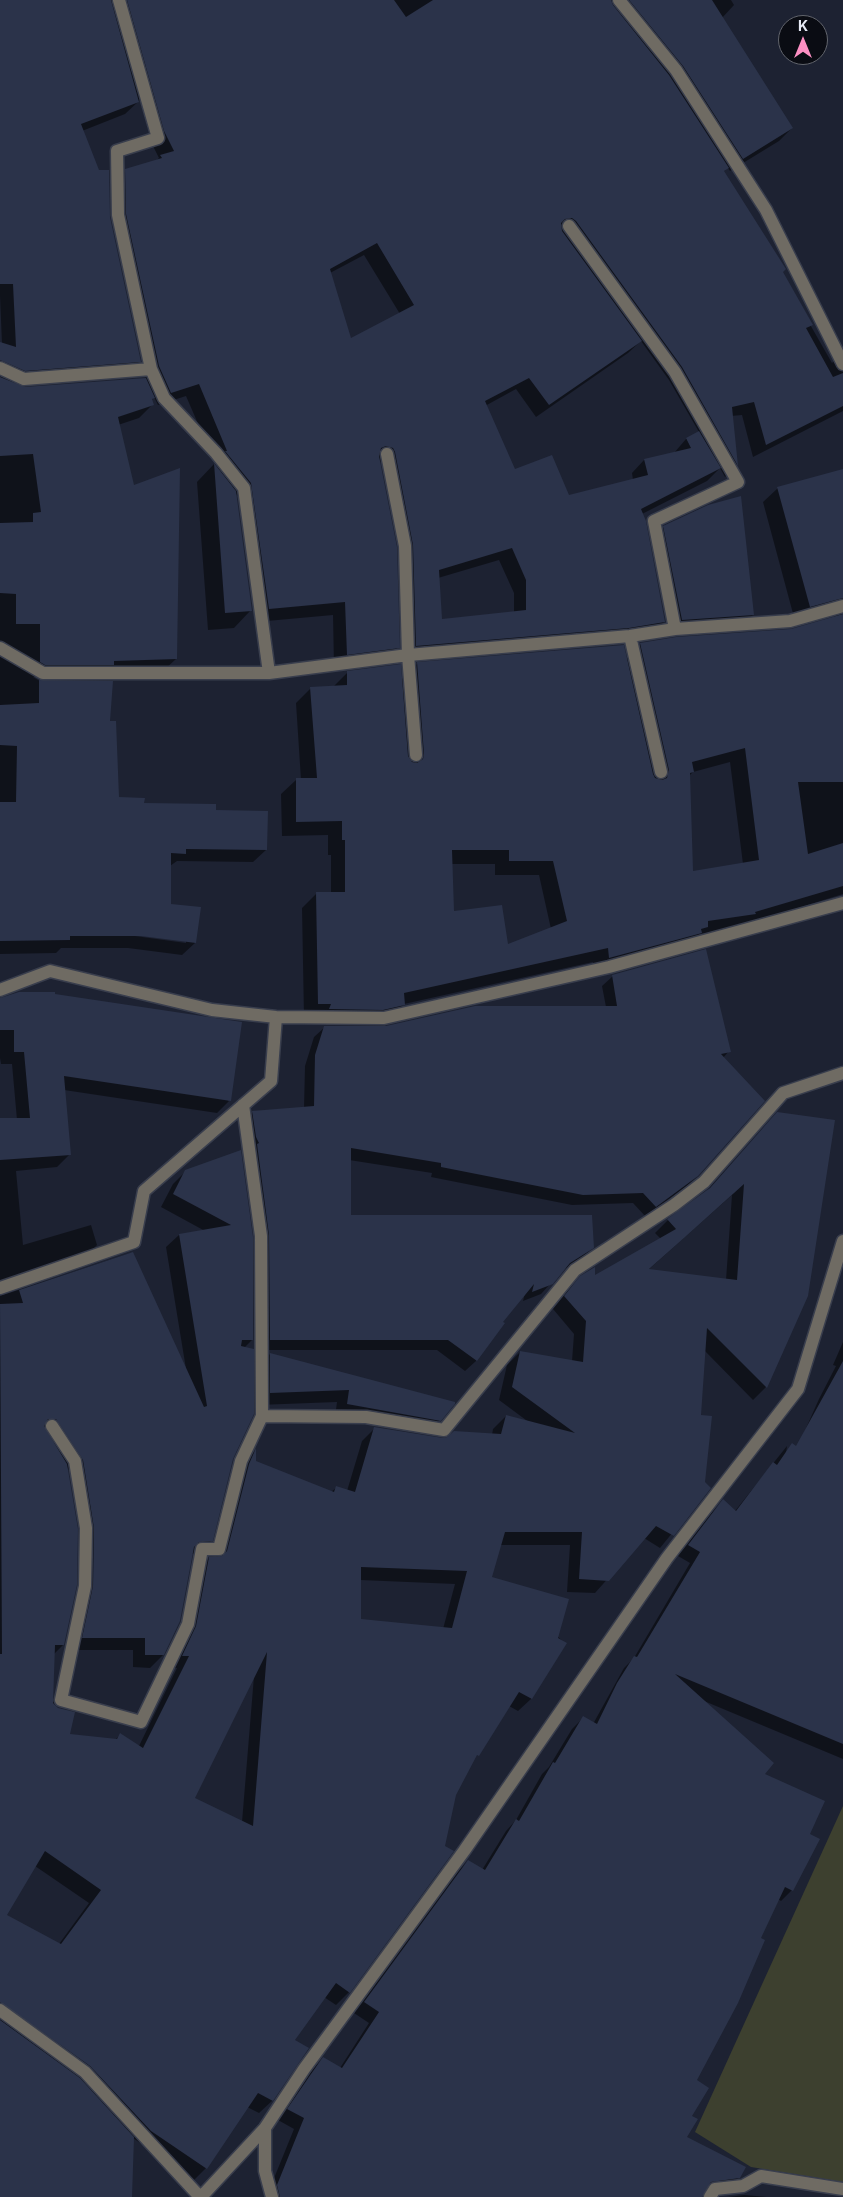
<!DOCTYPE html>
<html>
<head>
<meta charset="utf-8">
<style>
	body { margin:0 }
	#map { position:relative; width:843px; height:2197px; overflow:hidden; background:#1d2232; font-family:Inter,sans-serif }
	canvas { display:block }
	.north { position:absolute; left:778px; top:15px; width:50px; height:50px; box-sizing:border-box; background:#0a0c13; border:1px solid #62656d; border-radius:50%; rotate:0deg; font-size:14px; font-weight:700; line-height:20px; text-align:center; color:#e6eaf5 }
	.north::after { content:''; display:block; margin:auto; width:18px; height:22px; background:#fc8fc3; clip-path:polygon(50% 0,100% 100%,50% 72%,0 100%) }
</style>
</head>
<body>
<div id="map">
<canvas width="843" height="2197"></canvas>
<div class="north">K</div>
</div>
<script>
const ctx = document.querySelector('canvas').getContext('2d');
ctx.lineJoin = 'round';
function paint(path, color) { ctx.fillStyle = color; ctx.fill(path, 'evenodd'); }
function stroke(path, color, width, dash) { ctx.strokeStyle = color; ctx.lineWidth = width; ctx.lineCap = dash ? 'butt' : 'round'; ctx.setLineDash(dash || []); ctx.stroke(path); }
const green = new Path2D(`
	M843,1806V2182L751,2167L695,2132Z`);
const shadow = new Path2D(`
	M0,0H731L734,5L722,18L792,128L779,141L730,171L728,168L723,172L832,363L843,352V411L753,457L742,415L731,416L737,465L725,477L720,468L707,481L642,514L664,622L651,635L404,658L401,558L383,466L379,459L398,647L386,660L334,667L333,615L256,622L238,496L235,493L251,610L234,628L208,630L197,482L215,463L186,396L158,405L154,397L151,401L152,405L139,418L118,425L176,659L163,671L100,677H33L109,722L118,798L143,804L215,811L266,850L253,862L177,861L170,866V905L195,943L182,955L128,948H61L56,953L0,954V343L2,344L0,296ZM140,100L152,144L159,158L156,161L126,170L113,183L114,227L146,379L24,388L11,383L127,374L140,361L98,171L82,131L125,114ZM364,255L400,314L351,340L330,273ZM641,341L669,380L699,432L686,439L674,453L644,460L632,473L633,480L568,497L514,471L485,406L516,389L536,417L628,353ZM499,560L514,593V612L440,620L438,578ZM135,934L186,941V943L135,936Z
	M843,471V894L743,925L740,929L700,934L686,947L595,972L593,962L404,1004L389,1019L304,1018L302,908L317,893H331V855H328V835L282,836L281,794L296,780H301L296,703L311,688L333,687L348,672L401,680L417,664L626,659L640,644L791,630L835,617L829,612L795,621L763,502L778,488ZM730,762L743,864L692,872L689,776L693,772ZM451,864H495V875H539L551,929L507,945L453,912Z
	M664,527L753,615L740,628L669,633L651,540Z
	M613,976L729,1051L723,1058L698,1175L687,1186L645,1216L633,1203L572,1205L431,1177L432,1173L349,1160V1216L592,1248L582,1258L562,1271L541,1294L523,1301L525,1293L501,1322L503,1324L476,1361L465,1371L437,1350H260L259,1246L242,1122L253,1112L304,1108L305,1066L314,1037L325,1027H386L606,1007L602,986Z
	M53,995L229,1101L217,1113L64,1090L70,1154L57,1167L16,1171L23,1245L91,1225L97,1245L84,1258L0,1287V1120H17L12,1064H1L0,1058V999Z
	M764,1127L807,1296L766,1387L753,1400L704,1350L700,1416L703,1483L709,1488L660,1548L644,1538L595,1593L567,1592L570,1545H500L490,1578L565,1643L531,1699L518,1711L509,1706L472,1761L349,1992L336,2005L324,1997L294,2041L307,2049L272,2101L259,2113L247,2107L206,2168L194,2180L133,2138L131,2197H0V1296L131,1253L186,1369L166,1247L179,1235L205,1231L161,1207L173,1184L186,1171L240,1151L252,1340L244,1348L232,1459L212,1540L199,1553L192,1554L163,1655L150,1668L133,1667V1650H70L81,1600L82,1542L71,1473L66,1466L63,1645L54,1654L52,1699L69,1735L115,1740L121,1734L139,1746L177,1668H170L196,1571L209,1558H216L236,1478L243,1462L255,1451V1462L331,1492L336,1488L347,1491L362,1441L375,1428L443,1439L492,1435L493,1429L506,1416L530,1423L499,1400L507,1365L520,1352L572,1361L574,1334L553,1309L568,1290L581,1277H594L661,1239L655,1233L668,1220L706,1192ZM732,1195L726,1280L647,1271ZM360,1580L455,1584L443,1629L360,1620ZM254,1676L242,1822L193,1799ZM35,1866L89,1903L59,1944L5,1915Z
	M843,1342V1759L704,1701L809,1834L792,1890L781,1901L778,1899L696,2081L685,2137L739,2177L728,2188L703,2192L701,2197H270V2188L294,2129L278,2120L313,2069L323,2058L340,2068L369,2023L354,2013L457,1872L468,1861L482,1870L506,1831L516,1820L542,1774L549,1767L572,1729L583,1718L593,1724L624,1668L634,1658L690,1563L678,1556L713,1511L723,1501L735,1511L787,1446L782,1482L819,1399L836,1366L833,1365Z
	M270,1354L440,1420L427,1433L335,1417L337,1402L258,1405V1367Z
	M744,2195L767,2197H728Z`);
const building = new Path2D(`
	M0,0H111L139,102L81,124L99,170H109L110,217L141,362L25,371L0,360V342L16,347L13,284H0Z
	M127,0H394L406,17L433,0H611L613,5L669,75L729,168L724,171L786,269L783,272L813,325L806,328L833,377L843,373V406L766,445L754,402L732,407L738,466L682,367L576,221L572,218L565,219L561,223L562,231L642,341L549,405L529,378L485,401L515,469L552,455L569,495L648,475L644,459L691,448L686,438L699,431L721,468L641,509L646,521L665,622L629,628L416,646L413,545L395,452L393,448L386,446L381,448L379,456L397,547L400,648L347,655L345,602L269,609L251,483L225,451H227L199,384L171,393L159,366L126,214L125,169L162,158L160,155L174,151L164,131ZM377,243L414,305L351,338L330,269ZM512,548L526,580V610L442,619L439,570Z
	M629,0H712L793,128L743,159L683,66Z
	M0,377L25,387L146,378L155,398L152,399L154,405L118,417L134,485L180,468L177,659L114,661V665H45L40,662V624H16V594L0,593V523L33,522V513L41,512L33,454L0,456Z
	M214,463L236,491L252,611L225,613Z
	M843,469V598L810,607L777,487Z
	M741,496L754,615L682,620L663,526L708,505Z
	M843,614V782H798L808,854L843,843V886L755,912L756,914L708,921V927L701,929L702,933L609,958L608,948L404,993L405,1005L383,1010L329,1009L331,1004H318L316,892H345V840H342V821L296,822V778H317L310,687L347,685V671L401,664L408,756L412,762L417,763L423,759L424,754L417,662L624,645L653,774L655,778L662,780L667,778L669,770L640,643L676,637L791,629ZM745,748L759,860L693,871L690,773L694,772L692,762ZM452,850H509V861H553L567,921L508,944L502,905L454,911Z
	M39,680L113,681L110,721H116L119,797L145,798L144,803L216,804V810L268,811L267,850L186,849V854L171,853V904L201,907L196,943L141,936H70V940L0,941V802H16L17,746L0,745V705L39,703Z
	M706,949L731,1052L721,1054L765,1101L698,1176L656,1207L643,1193L583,1195L441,1167V1163L351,1148V1215H592L594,1248L570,1263L553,1284L532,1292L534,1284L503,1322L505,1323L477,1361L448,1340H270L269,1235L257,1144L259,1143L256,1137L252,1111L314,1106L315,1055L324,1026H386L475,1006H617L612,975Z
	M19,992H55V994L242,1022L231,1101L64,1076L71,1155L0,1160V1118H30L24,1052H14V1030H0V998Z
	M777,1112L835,1120L808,1296L767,1388L707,1328L701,1415L712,1416L705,1482L711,1488L674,1536L656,1526L609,1581L579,1579L582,1532H505L492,1577L569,1599L558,1638L567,1643L532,1699L519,1692L479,1756L477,1755L456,1795L445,1846L454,1851L350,1993L336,1983L295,2040L309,2048L273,2101L258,2093L207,2169L151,2131L90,2066L0,2002V1654H2L0,1304L23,1303L19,1290L133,1252L204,1407L207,1406L179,1234L231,1225L173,1194L185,1170L241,1150L253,1237V1340H242L241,1346L254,1349V1414L233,1459L213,1541L199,1542L194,1547L180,1621L164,1655H145V1638H82L93,1586L94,1528L83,1460L56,1419H48L44,1426L67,1464L78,1529L77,1585L64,1645H55L53,1703L58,1708L75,1712L70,1734L117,1739L120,1733L143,1748L189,1656H182L196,1626L209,1557L222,1556L227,1551L249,1464L256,1448V1461L334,1492L336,1486L355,1492L374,1427L443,1438L447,1437L454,1431L501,1434L506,1415L575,1433L512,1387L520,1351L583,1362L586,1321L564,1296L580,1276L595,1267V1275L676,1229L667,1219L710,1188ZM744,1184L737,1280L649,1269L684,1238L681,1234L684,1238ZM361,1567L467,1571L452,1628L361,1619ZM267,1652L253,1826L195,1798ZM45,1851L101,1890L61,1944L7,1915Z
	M270,1353L455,1402V1404L441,1421L347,1404L349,1390L270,1393Z
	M843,1361V1744L675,1674L774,1763L765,1774L825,1801L810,1834L820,1839L793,1891L785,1887L761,1938L765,1940L738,2003L697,2080L709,2088L692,2116L698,2119L687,2137L746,2167L740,2178L711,2182L702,2197H280L277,2185L304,2118L287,2109L311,2074L323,2057L342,2068L379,2012L364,2002L468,1860L485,1870L516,1819L519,1821L553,1762L555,1763L583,1716L597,1724L617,1683L634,1656L637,1657L700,1552L688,1545L723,1499L736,1511L773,1462L777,1465L792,1443L796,1446Z
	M0,2020L80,2078L134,2137L132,2197H0Z`);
const minor = new Path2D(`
	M119,0L158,138L117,151L118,215L151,369
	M619,0L676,70L766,210L843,364
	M569,226L675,372L738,482L654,521L675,629
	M0,368L24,379L151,369L164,398L216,453L244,488L269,673
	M387,454L405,546L408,655L416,755
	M630,636L661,772
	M0,648L43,673H269L408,655L630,636L675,629L790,621L843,606
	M0,990L50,971L212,1010L276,1017L384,1018L609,967L843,903
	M243,1105L261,1236L262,1416
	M0,1288L134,1242L144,1191L271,1081L276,1017
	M52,1426L75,1461L86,1528L85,1586L61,1700L141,1722L188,1624L202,1549H219L241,1461L262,1416L366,1417L444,1430L575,1270L674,1205L704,1182L783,1093L843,1073
	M0,2010L85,2072L200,2197
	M265,2128V2171L272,2197
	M201,2197L265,2128L304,2069L464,1851L667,1558L798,1389L843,1241
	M710,2197L715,2189L743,2186L761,2176L843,2189`);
paint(green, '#3d402f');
paint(shadow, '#0007');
paint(building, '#2b334a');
stroke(minor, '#393e4d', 15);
stroke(minor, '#6f6b63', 12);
</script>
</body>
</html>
